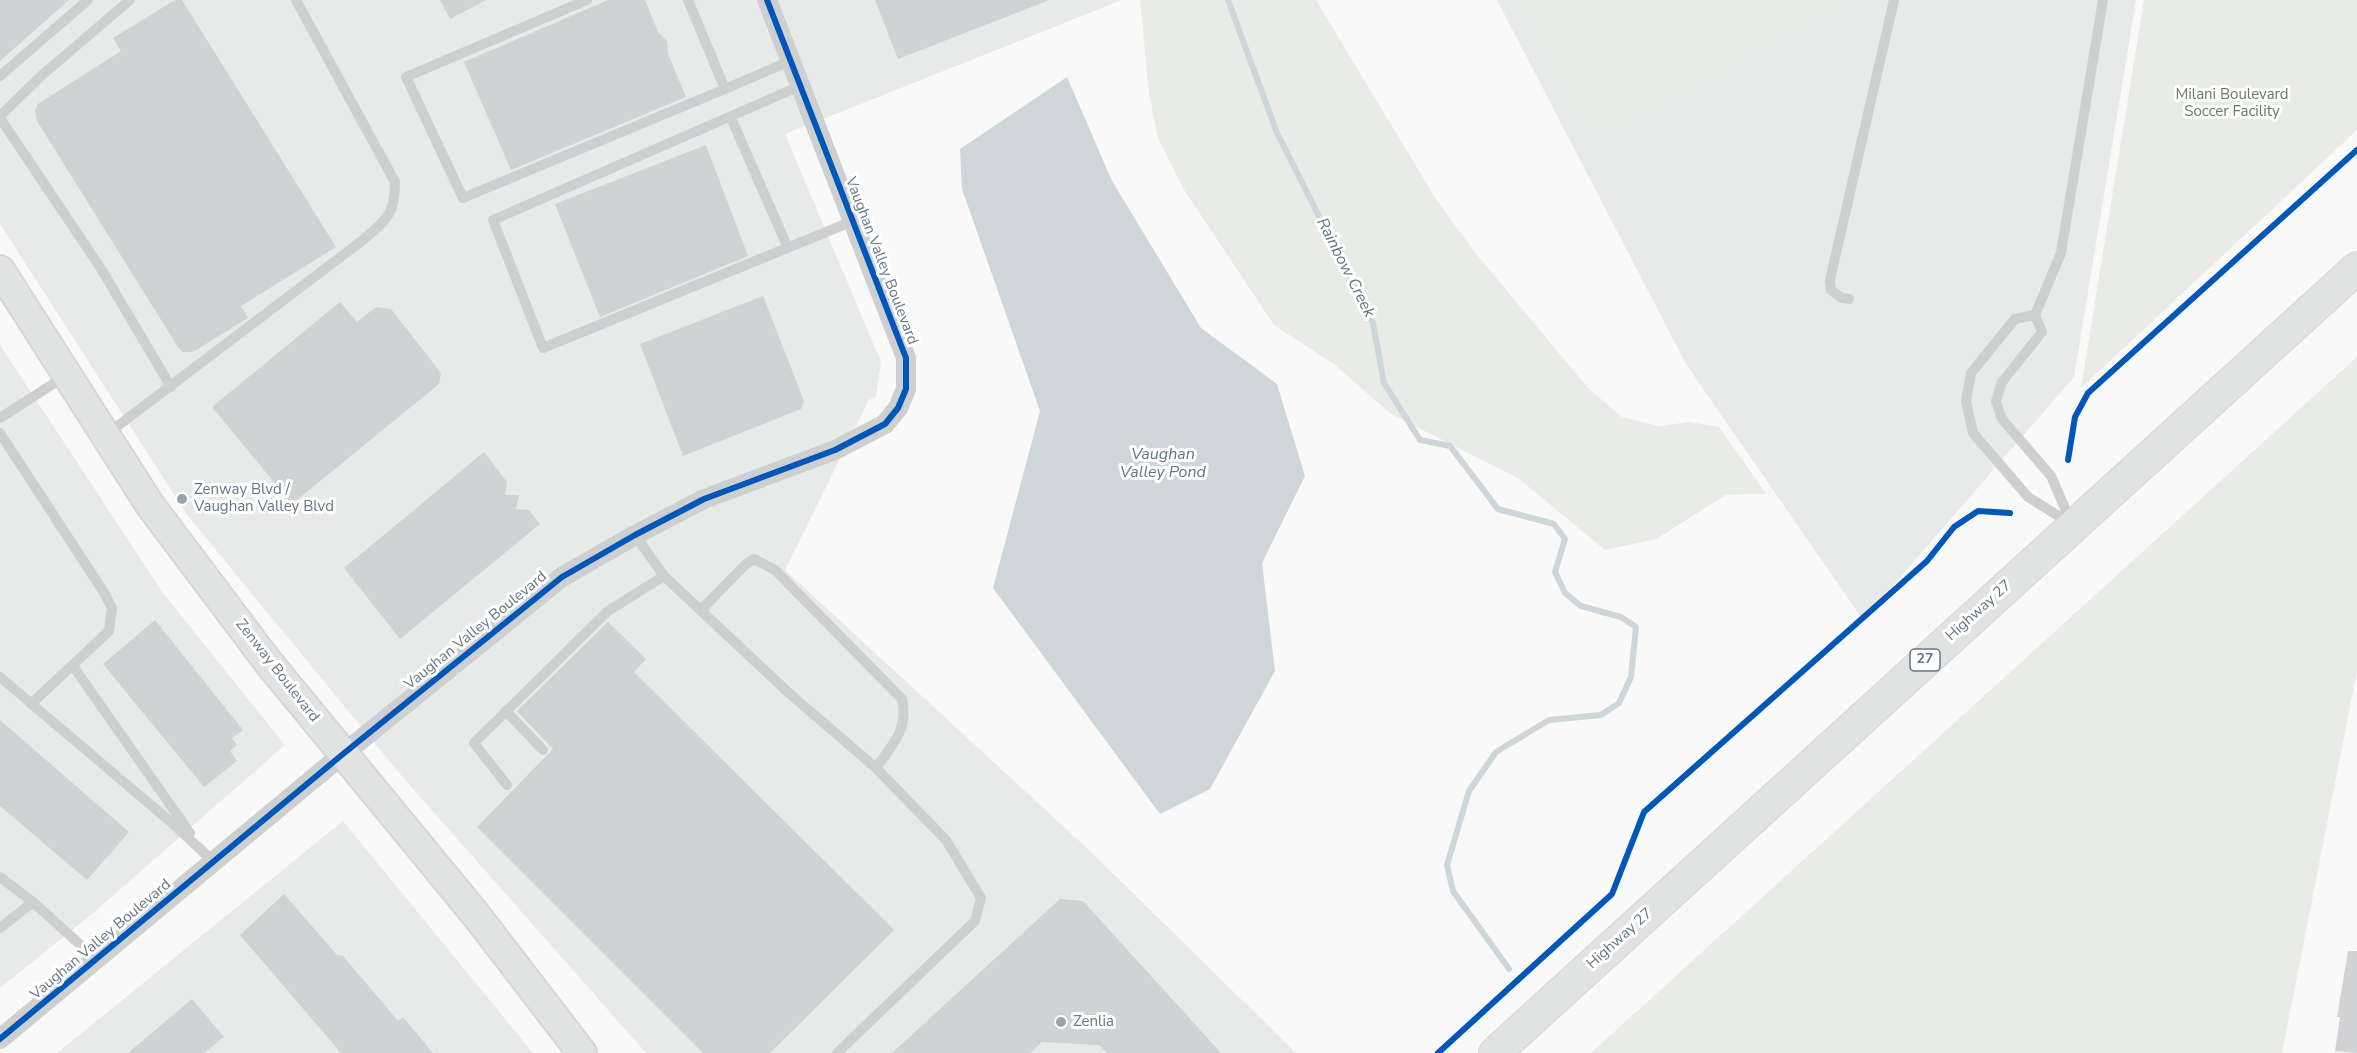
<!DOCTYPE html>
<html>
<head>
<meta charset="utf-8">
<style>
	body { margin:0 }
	canvas { display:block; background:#f9f9f9 }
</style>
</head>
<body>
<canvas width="2357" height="1053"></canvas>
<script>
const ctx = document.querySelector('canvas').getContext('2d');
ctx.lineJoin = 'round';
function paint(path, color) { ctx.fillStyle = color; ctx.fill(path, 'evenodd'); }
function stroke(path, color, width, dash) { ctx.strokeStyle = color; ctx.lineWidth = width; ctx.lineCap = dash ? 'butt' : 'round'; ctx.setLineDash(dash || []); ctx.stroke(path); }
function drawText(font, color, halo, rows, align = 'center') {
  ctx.font = font + ' "Nunito Sans",sans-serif'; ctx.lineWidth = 6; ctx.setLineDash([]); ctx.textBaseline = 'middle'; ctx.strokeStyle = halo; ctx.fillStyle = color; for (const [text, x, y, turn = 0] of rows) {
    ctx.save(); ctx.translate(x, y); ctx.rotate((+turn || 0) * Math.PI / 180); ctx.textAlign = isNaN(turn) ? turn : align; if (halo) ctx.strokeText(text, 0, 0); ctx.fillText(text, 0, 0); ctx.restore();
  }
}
const built = new Path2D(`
	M0,0H1122L785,134L881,362L876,397L869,400L785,570L1089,850L1296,1053H646L400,774L188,516L0,224Z
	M1497,0H2136L2074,377L1863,620L1686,364Z
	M0,345L163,593L285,745L92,914L0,988Z
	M343,821L533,1053H57Z`);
const green = new Path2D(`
	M1140,0H1316L1434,196L1473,250L1588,388L1622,417L1658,426L1690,422L1719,427L1766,494L1726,495L1656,539L1605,550L1518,478L1391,414L1335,365L1274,325L1183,188L1158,138L1149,93Z
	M1516,0H1867L1590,143Z
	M2144,0H2357V130L2081,388Z
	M2357,357V671L2282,1053H1591Z`);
const water = new Path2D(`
	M1067,77L1112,181L1201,328L1277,384L1305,476L1262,563L1275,671L1210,789L1160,814L993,588L1040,411L962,189L960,149Z`);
const stream = new Path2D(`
	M1228,0L1277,133L1373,323L1384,383L1420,440L1450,446L1498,509L1554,524L1565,539L1555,572L1565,593L1581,606L1621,617L1636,627L1631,677L1619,703L1601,715L1549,720L1496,752L1469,791L1447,865L1453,891L1509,969`);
const building = new Path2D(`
	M0,0H69L0,61Z
	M175,0H182L336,247L241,306L248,318L193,352H183L178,347L37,121L35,111L38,104L121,51L113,38Z
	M440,0H486L450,19Z
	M608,0H645L658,32L667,41L668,54L686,97L511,170L464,62Z
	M875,0H1047V1L898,59Z
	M706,145L748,256L600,317L555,204Z
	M763,296L804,401L801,409L683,456L640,344Z
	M340,302L357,322L376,307L391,309L441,373L439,384L292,504L212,407Z
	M484,452L507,482L505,495H519L516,509L529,510L540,524L400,639L344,568Z
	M155,620L243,730L232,738L237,745L230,751L237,761L204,787L103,664Z
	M608,622L646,659L634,672L894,930L770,1053H703L477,827L553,749L517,711Z
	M0,720L129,832L87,880L0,806Z
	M284,894L337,955L343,956L398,1021L403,1017L433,1053H341L240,935Z
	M1060,899L1083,901L1221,1053H1107L1099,1045L1042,1042L1030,1053H892Z
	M2348,951H2357V1053L2335,1051L2340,1017H2337Z
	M192,999L224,1037L204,1053H128Z`);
const lane = new Path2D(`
	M587,0L406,77L463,198L725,89
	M688,0L725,89L790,61
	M0,76L88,0
	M800,86L493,220L543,348L853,221
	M0,116L41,76L130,0
	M0,118L100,267L171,387
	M731,118L788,248
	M1849,299L1842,298L1831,290L1830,280L1894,0
	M2035,315L2015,319L1971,373L1966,401L1973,433L2028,497L2070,523
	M0,418L67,375
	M0,433L103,591L112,608L109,631L31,704
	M107,434L363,240C386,220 395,215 395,182L296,0
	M2071,522L2051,476L2002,419L1996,401L2002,382L2042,332L2035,315L2061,253L2103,0
	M635,535L664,576L790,694L876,768L946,840L981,898L975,921L837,1053
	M701,610L745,565L754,559L775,570L902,699C909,729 893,744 876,768
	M73,666L190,833
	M0,677L172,823L214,862
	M506,711L543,750
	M507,785L474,743L608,611L664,576
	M0,877L33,902
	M0,928L33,902L96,959`);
const street = new Path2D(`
	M0,1039L343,754L562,577L635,535L704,499L835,450L885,424L898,408L906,389V358L767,0`);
const secondary = new Path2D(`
	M0,270L150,505L268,662L476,915L582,1053`);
const primary = new Path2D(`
	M1495,1053L2357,268`);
const cycleway = new Path2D(`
	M2068,460L2075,417L2088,393L2357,150
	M0,1039L343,754L562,577L635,535L704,499L835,450L885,424L898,408L906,389V358L767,0
	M1438,1053L1612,894L1644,812L1927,561L1954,527L1978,511L2010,513`);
const markers = [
	[182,499,6,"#99a4ac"],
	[1061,1022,6,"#99a4ac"]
];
const shields = [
	[1925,660,30]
];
const shieldNames = [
	["27",1925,660]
];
const parkNames = [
	["Milani Boulevard",2232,95],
	["Soccer Facility",2232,112]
];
const streetNames = [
	["Vaughan Valley Boulevard",881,261,69],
	["Highway 27",1979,611,-42],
	["Vaughan Valley Boulevard",476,631,-39],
	["Zenway Boulevard",277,671,52],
	["Highway 27",1620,939,-42],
	["Vaughan Valley Boulevard",101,940,-40]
];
const poiNames = [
	["Zenway Blvd /",194,490],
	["Vaughan Valley Blvd",194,507],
	["Zenlia",1073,1022]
];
const waterNames = [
	["Rainbow Creek",1345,268,63],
	["Vaughan",1163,455],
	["Valley Pond",1163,473]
];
paint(built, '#e8e9e9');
paint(green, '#e8ebe6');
paint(water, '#ced6d9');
stroke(stream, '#ced6d9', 6);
paint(building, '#d0d2d3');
stroke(secondary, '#d5d6d7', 32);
stroke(primary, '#d5d6d7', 34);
stroke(lane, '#cecfd0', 10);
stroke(street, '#cecfd0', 20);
stroke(secondary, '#e1e2e2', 28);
stroke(primary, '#e1e2e2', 32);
stroke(cycleway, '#0057b8', 6);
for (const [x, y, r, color] of markers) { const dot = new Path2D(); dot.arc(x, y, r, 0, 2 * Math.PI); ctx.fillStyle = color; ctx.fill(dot); stroke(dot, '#fff', 2); }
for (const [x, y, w] of shields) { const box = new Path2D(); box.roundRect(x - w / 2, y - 11, w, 22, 4.5); ctx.fillStyle = '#fff'; ctx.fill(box); stroke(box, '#657683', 1.5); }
drawText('bold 14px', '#657683', null, shieldNames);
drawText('15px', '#687a64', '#fff', parkNames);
drawText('15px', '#657683', '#fff', streetNames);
drawText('15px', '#657683', '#fff', poiNames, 'left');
drawText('italic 16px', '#60757c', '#fff', waterNames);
</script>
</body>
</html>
